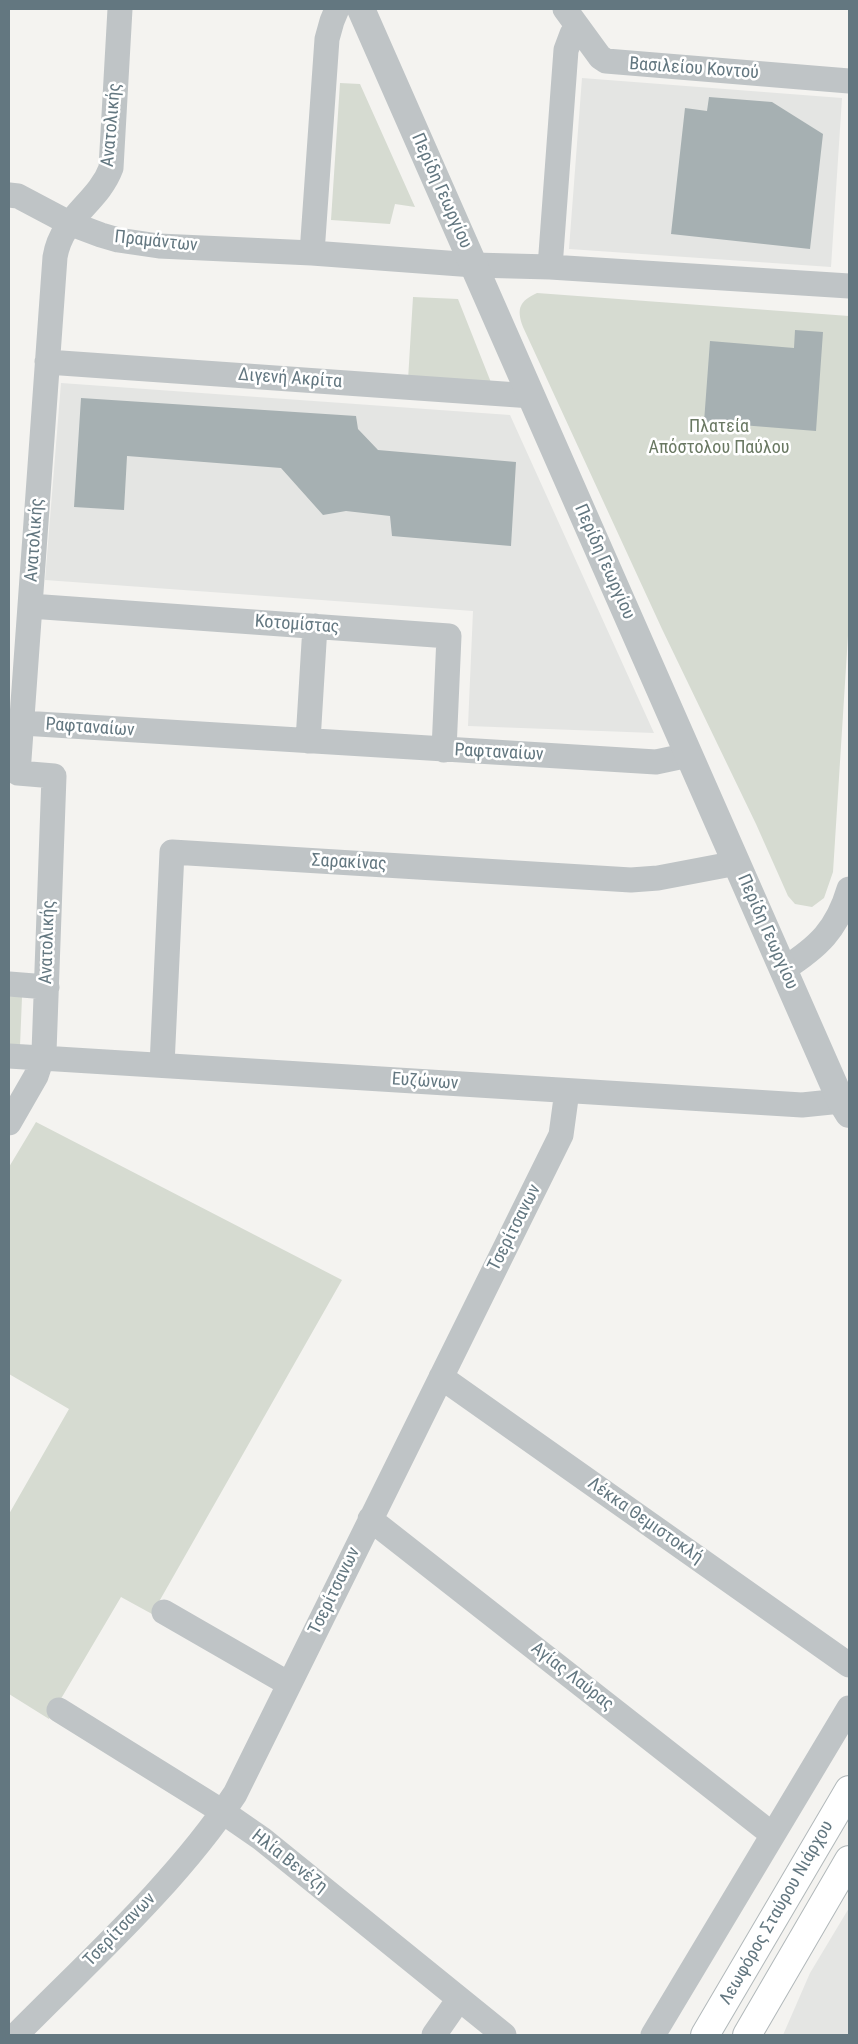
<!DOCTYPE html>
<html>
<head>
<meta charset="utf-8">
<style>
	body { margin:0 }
	#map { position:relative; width:858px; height:2044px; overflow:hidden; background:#f4f3f0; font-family:"Roboto Condensed",sans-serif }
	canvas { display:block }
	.frame { position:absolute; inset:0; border:10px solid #637780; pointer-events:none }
</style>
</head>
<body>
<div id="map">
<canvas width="858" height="2044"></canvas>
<div class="frame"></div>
</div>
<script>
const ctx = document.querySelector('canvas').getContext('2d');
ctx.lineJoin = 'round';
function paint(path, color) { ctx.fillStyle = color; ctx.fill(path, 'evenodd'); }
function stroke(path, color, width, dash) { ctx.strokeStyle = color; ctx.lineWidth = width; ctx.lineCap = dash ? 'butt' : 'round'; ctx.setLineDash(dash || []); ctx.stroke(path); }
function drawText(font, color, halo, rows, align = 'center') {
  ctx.font = font + ' "Roboto Condensed",sans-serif'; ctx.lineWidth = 5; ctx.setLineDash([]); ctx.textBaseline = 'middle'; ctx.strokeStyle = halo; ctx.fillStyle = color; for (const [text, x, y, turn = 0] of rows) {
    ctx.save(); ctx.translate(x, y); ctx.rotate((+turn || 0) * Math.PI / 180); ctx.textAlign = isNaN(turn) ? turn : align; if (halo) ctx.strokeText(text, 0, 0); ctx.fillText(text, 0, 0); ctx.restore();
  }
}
const built = new Path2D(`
	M582,78L842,98L831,267L569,249Z
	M61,383L510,415L654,733L468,726L473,611L45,580Z
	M849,1908V2035H783L810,1973Z`);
const green = new Path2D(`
	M340,83L360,84L415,207L395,204L390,224L331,220Z
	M537,293L849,316V620L833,872L824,898L812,907L795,904L788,896L756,824L662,629L523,327C516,308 520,301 537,293Z
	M413,297L458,299L492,385L408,380Z
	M9,996L22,997L20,1046H9Z
	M36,1122L342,1280L152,1614L121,1597L49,1719L9,1694V1514L69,1409L9,1374V1167Z`);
const building = new Path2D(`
	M709,97L772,102L823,134L810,249L671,234L685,108L707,111Z
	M795,330L823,332L816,431L704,422L710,341L794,348Z
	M81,398L356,416L358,429L378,450L516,462L511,546L392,536L390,516L346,511L323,515L281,468L127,456L124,510L74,507Z`);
const minor = new Path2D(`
	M565,9L600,57L606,61L849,81
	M9,195L18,196L69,223L101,235L118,240L159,246L312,253L474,265L550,267L849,286
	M312,253L327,39L332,21L337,9
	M550,267L566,50L572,34L578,27
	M47,362L532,396
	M30,606L449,636L444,750
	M22,723L656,762L689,755
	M308,741L315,626
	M784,969C818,947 837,930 849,889
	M9,984L47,987
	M9,1056L802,1105L841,1101
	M162,1065L172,852L631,880L658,878L737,863
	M9,1123L36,1076L44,1052L54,776L18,773L55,257C62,216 98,203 111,168L120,9
	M441,1377L849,1665
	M370,1519L773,1835
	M164,1612L289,1684
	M59,1710L223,1812L262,1839L504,2035
	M16,2035C90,1960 177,1882 235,1794L561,1135L567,1091
	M434,2035L459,1999
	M653,2035L849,1708`);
const tertiary = new Path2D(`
	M361,9L841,1101L849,1114`);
const secondary = new Path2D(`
	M705,2035L849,1790
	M747,2035L849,1860`);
const streetNames = [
	["Βασιλείου Κοντού",694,69,4],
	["Ανατολικής",112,125,-85],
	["Περίδη Γεωργίου",441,191,66],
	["Πραμάντων",156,242,6],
	["Διγενή Ακρίτα",290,379,4],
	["Ανατολικής",35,540,-86],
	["Περίδη Γεωργίου",604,562,66],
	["Κοτομίστας",297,625,4],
	["Ραφταναίων",90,728,4],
	["Ραφταναίων",499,753,3],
	["Σαρακίνας",349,863,3],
	["Περίδη Γεωργίου",767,932,66],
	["Ανατολικής",48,942,-88],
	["Ευζώνων",425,1082,4],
	["Τσερίτσανων",515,1228,-63],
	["Λέκκα Θεμιστοκλή",645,1521,35],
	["Τσερίτσανων",335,1591,-64],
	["Αγίας Λαύρας",572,1677,38],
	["Ηλία Βενέζη",289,1862,38],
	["Λεωφόρος Σταύρου Νιάρχου",777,1913,-60],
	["Τσερίτσανων",120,1930,-46]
];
const parkNames = [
	["Πλατεία",719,427],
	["Απόστολου Παύλου",719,448]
];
paint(built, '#e4e5e3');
paint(green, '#d6dbd1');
paint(building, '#a6b0b2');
stroke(secondary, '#b1b8ba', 30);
stroke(minor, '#bfc4c6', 25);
stroke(tertiary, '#bfc4c6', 28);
stroke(secondary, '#fff', 28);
drawText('18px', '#637780', '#fff', streetNames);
drawText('18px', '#697862', '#fff', parkNames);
</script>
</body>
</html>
